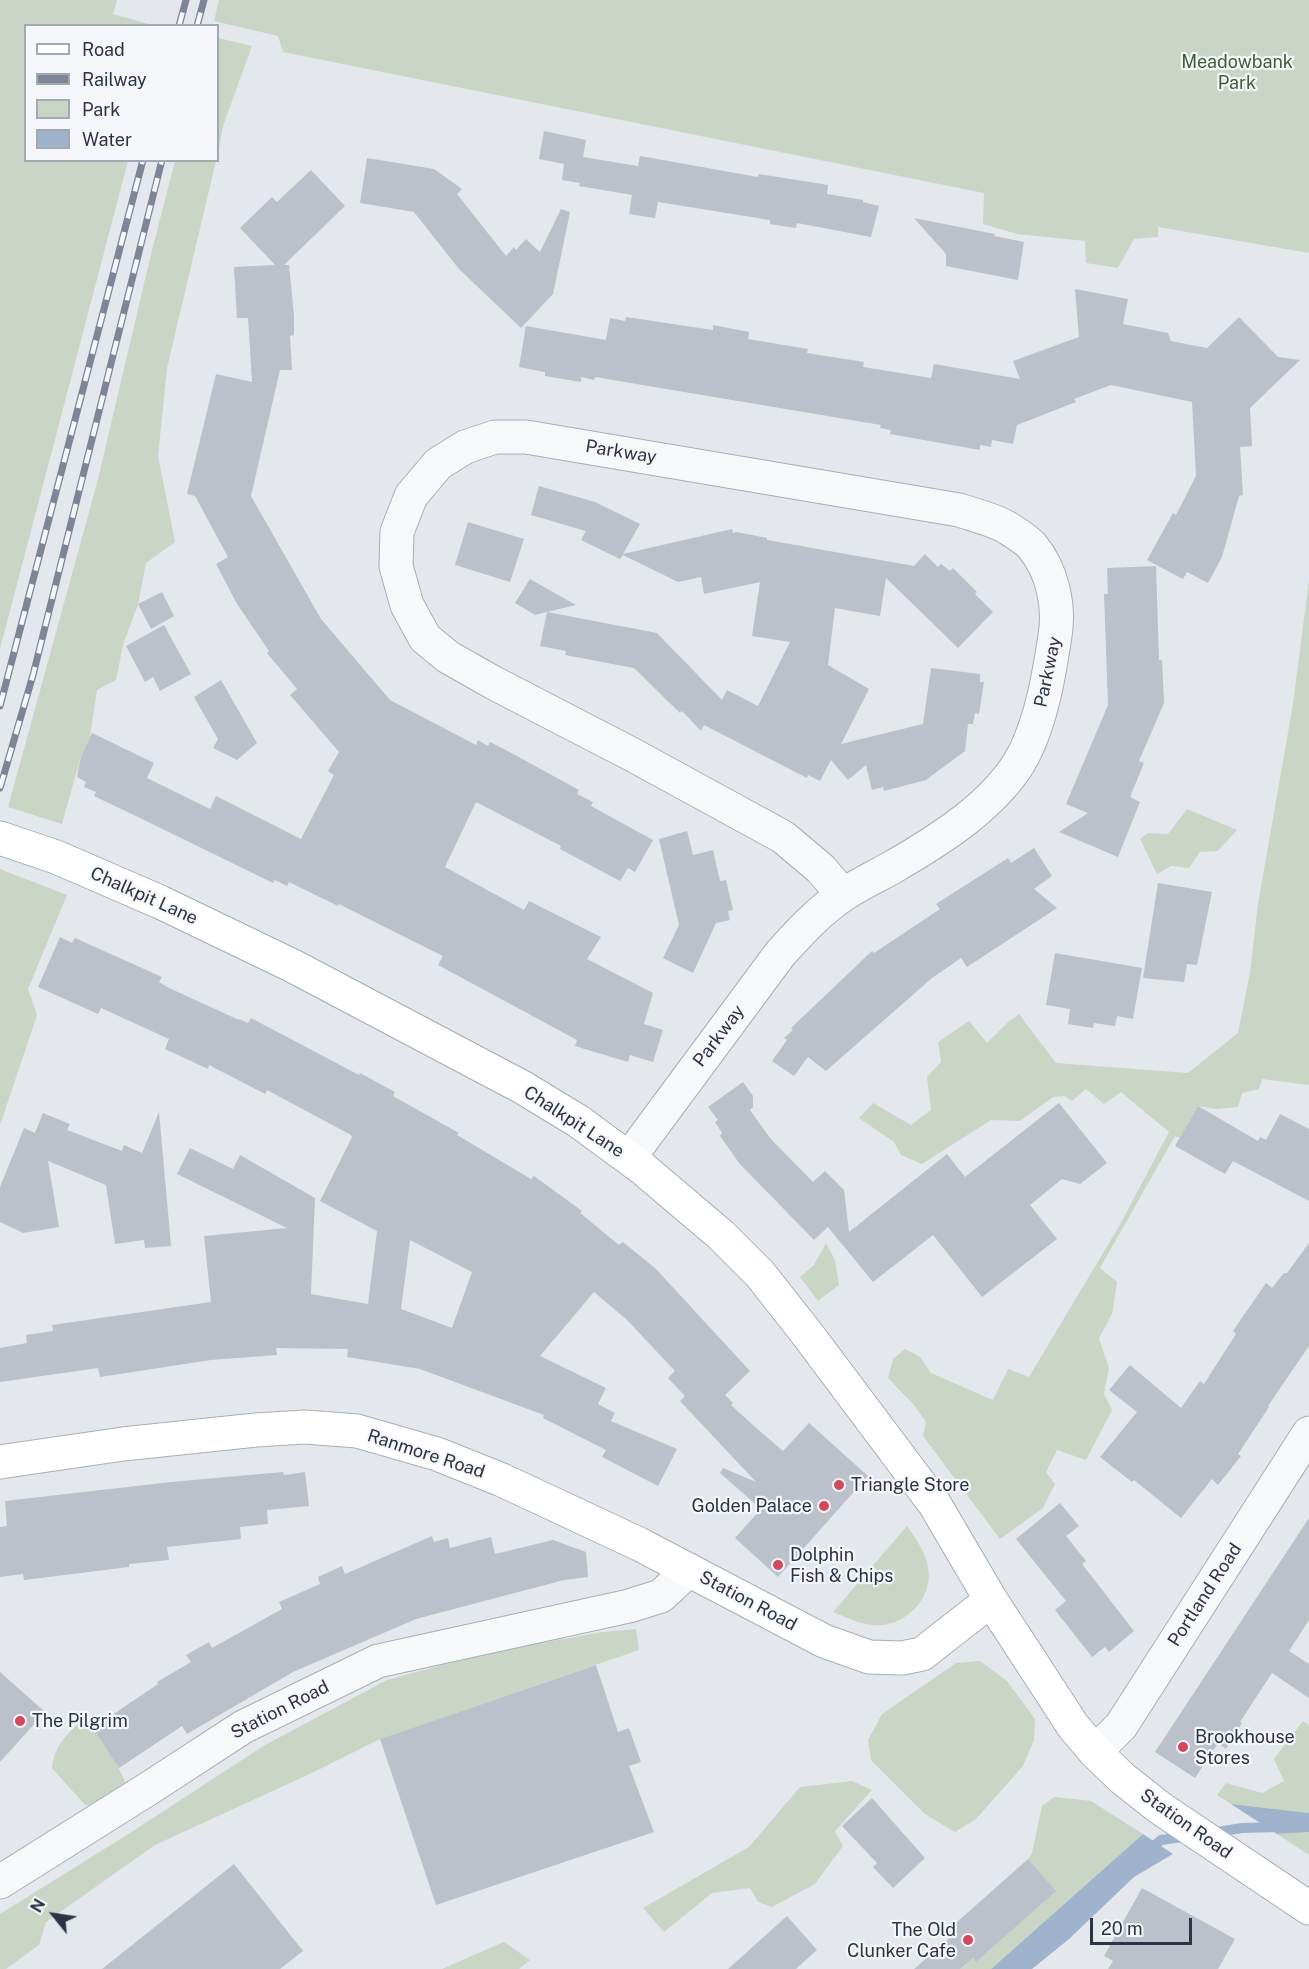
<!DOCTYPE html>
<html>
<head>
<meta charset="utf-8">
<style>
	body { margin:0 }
	#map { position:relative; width:1309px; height:1969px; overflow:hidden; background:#e4e7ec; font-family:"Public Sans",sans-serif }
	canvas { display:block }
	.legend { position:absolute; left:24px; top:24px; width:195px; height:138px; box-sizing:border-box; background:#f4f6f9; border:2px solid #a4a8b1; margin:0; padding:8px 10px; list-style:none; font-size:18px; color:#2b3445 }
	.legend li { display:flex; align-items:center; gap:12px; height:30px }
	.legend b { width:30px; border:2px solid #a4a8b1 }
	.north { position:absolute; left:24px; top:1885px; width:60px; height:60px; -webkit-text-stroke:4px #f4f6f9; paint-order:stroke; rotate:300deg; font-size:16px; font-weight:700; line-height:24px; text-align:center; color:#2b3445 }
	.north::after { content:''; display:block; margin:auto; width:21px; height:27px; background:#2b3445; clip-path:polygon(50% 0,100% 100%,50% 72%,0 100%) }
	.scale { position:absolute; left:1090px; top:1918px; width:102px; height:27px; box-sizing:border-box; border:3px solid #2b3445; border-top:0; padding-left:8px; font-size:18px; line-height:21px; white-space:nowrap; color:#2b3445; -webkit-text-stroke:4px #f4f6f9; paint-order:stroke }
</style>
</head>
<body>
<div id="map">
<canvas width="1309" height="1969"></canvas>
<ul class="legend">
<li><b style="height:8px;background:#fff"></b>Road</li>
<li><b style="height:8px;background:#7d8696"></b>Railway</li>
<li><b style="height:16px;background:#c9d6c5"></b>Park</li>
<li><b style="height:16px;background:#9fb4cc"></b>Water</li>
</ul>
<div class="north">N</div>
<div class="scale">20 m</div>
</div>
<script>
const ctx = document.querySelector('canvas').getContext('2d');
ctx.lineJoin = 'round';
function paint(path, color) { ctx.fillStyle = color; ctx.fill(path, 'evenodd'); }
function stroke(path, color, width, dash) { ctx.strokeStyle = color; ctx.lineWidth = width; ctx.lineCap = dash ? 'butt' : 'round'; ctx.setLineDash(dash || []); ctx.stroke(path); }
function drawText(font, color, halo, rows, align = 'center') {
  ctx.font = font + ' "Public Sans",sans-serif'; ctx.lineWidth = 4.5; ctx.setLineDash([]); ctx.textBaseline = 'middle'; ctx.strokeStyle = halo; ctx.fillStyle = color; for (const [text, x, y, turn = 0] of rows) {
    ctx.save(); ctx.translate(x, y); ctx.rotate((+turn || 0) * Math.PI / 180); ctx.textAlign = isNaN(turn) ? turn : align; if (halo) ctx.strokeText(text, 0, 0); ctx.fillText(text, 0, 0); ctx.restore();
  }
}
const green = new Path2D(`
	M0,0H117L113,14L152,25L26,26V160L128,161L0,649Z
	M219,0H1309V253L1158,227V237L1134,239L1118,268L1086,263L1085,241L1017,234L983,224L984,193L283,52L278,36L214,21Z
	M218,38L252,46L223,126L218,153Z
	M175,161H216L167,368L158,456L175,542L146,563L138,604L123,645L116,680L97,690L90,737L81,756L62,824L8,807L97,483L151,254Z
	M1309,580V1085L1262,1079L1259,1089L1242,1093L1238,1107L1216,1109L1198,1106L1180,1138L1175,1136L1100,1268L1117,1282L1112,1314L1099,1338L1109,1368L1104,1394L1112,1410L1086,1460L1057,1450L1046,1472L1055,1484L1043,1508L1000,1539L923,1436L926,1422L914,1405L888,1378L893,1359L905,1349L920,1357L931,1373L993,1400L1008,1369L1029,1377L1118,1228L1169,1132L1121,1092L1104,1104L1086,1089L1072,1101L1064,1096L1053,1097L1020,1121L991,1120L922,1164L901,1155L894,1142L859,1118L873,1103L911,1125L931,1110L927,1077L941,1062L938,1042L969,1021L987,1043L1006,1024L1019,1014L1056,1063L1188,1073L1238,1033L1250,973L1258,904L1293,704Z
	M1187,809L1237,830L1218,851L1200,852L1189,868L1171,866L1157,874L1140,839L1148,833L1168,834Z
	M0,869L67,895L28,989L37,1015L0,1125Z
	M826,1243L835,1260L839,1285L818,1301L800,1277L814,1265Z
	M907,1526C916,1539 925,1551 928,1567C934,1599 904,1628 873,1625C859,1624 846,1617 833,1612Z
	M636,1629L639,1650L380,1739L314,1772L155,1845L46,1922L39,1945L6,1969H0V1914L130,1833L265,1745L387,1680L494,1651L603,1632Z
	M980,1661L1007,1681L1035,1719L1034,1740L1023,1766L976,1819L955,1832L925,1814L871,1760L868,1740L882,1714L956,1663Z
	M82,1720C103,1735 117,1763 127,1786L98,1806L85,1805L52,1768C54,1746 67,1734 82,1720Z
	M1303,1721L1309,1725V1813L1231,1804L1217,1795L1226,1783L1262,1793L1284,1781L1274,1759Z
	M852,1781L872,1790L835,1831L843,1846L815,1884L772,1907L758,1902L750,1888L712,1893L664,1932L643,1908L749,1847L800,1787Z
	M1054,1797L1091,1801L1143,1834L991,1969H960L973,1958L976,1962L1055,1891L1028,1859L1032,1853L1042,1806Z
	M1309,1832V1855L1277,1834Z
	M504,1942L530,1960L519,1969H442Z`);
const water = new Path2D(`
	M1231,1804L1309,1813V1832L1277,1834Z
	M1143,1834L1173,1854L1134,1877L1069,1939L1032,1969H991Z`);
const stream = new Path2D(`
	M1211,1833L1242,1828L1279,1827
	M1147,1852L1161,1840L1190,1836`);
const building = new Path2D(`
	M544,131L586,140L583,157L638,166L640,156L758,177L759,174L828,185L827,194L863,200V202L879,206L871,237L797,223L796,228L770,224V220L658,202L655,218L629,214L632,195L579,186L580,183L562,180L564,164L539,159Z
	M367,158L434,169L462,189L457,194L506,256L514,247L516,250L526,239L540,252L561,209L570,212L553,294L521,328L459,269L414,212L360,203Z
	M311,170L345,206L284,265H289L294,316V335L290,336L292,370H280L251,496L321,619L390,700L476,745L478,740L488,746L490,742L504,749L579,790L577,794L593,802L591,806L653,840L635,872L628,868L620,881L560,849L561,846L476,802L445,867L524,910L529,901L601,937L587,959L653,993L644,1024L663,1030L653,1062L630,1055L628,1062L575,1046L577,1040L438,965L443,956L339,904L338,906L289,882L287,886L275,880L273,883L140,818L94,796L96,792L84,787L86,782L77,777L81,756L92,733L154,763L147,778L210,809L216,796L301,839L334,775L328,771L339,752L290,695L297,689L267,653L269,651L237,604L216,564L228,557L195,496L187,494L216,374L252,382L248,318H237L234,267L275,265L240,228L272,197L277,202Z
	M914,218L995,234L994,236L1024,242L1018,280L946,266V254Z
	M1075,289L1128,299L1123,324L1168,333L1171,341L1207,348L1239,317L1278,357L1300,360L1250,408L1252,446L1240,447L1243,495L1239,496L1222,557L1208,583L1187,572L1183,579L1147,560L1173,513L1176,515L1196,476L1192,402L1111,385L1074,399L1076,402L1017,425L1013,444L992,440L991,447L980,445V450L890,434L891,430L880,428L881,425L595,377L594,380L581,377V382L545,376V372L519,367L526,326L606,340L610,318L625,321L626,317L713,330V325L749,332L748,339L808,349L807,353L864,362L863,367L931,378L934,364L1020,379L1013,361L1079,337Z
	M539,486L595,502L640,524L623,554L732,529L733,533L737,532L767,538V540L914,566L925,554L938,567L941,564L950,571L953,568L977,592L975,594L993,612L958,648L886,578L880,616L835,608L828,665L869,689L841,744L923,724L931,668L980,674V682H984L979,714L975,713L973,724H968L965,751L926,780L884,791L883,787L872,790L866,765L848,780L831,760L820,781L808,775L807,778L704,725L701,731L682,711L680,713L634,668L565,655L566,651L540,646L547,612L535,615L515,603L530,579L576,605L547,612L657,633L722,700L727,690L758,706L790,642L752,636L760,582L704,594L701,577L678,582L623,555L620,559L581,540L586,531L531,515Z
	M468,522L524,539L510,582L455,565Z
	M1156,566L1159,660H1162L1164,703L1139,761L1144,763L1130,797L1140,802L1118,857L1059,832L1088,813L1066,804L1108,705L1104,594H1108L1107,568Z
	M162,592L174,616L151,629L138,604Z
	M164,625L191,674L160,691L153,677L145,682L126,646Z
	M221,680L257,743L237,760L213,748L218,739L194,697Z
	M687,831L693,855L713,850L720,881L726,880L733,910L728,911L730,920L716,923L693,973L663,958L679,925L659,839Z
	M1034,848L1052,876L1034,889L1057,908L967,967L961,958L932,978L826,1071L808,1057L794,1076L772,1061L787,1040L784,1038L793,1030L791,1028L872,951L874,953L940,909L936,904L1008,858L1011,863Z
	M1158,883L1212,892L1197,965L1187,964L1184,982L1143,978Z
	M60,937L72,943L75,938L162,977L159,982L169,988L239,1020V1019L248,1023L251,1018L359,1075L360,1073L395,1092L393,1096L459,1133L457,1135L531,1179L534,1176L582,1211L580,1213L619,1245L623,1242L656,1269L750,1371L725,1395L733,1403L731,1405L754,1426L783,1451L809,1423L868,1476L778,1577L735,1538L761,1509L720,1473L723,1468L756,1482L680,1401L685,1396L668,1378L675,1371L627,1320L594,1292L540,1356L606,1388L598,1404L615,1413L611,1421L677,1449L658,1486L602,1457L606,1450L543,1418L544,1415L420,1369L347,1357L348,1349L276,1348L277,1355L211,1360L100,1377L98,1368L0,1382V1348L27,1343L26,1335L53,1331L52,1325L211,1302L204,1236L287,1228L177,1174L190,1148L233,1169L240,1155L315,1198L311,1294L368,1304L377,1231L320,1201L352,1137L351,1135L267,1090L265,1094L209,1065L208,1069L165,1049L169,1039L101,1008L98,1014L38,987ZM410,1240L472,1272L452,1328L401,1309Z
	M1055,953L1142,968L1133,1019L1117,1016L1115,1026L1094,1023L1093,1028L1068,1024L1070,1009L1046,1005Z
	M743,1082L753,1096V1107L750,1110L770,1138L813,1182L825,1171L844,1190L849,1232L947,1154L965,1177L1059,1103L1107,1163L1080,1184L1062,1179L1030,1205L1057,1239L982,1297L933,1235L873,1282L828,1227L814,1240L739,1163L720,1136L722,1133L715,1122L718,1120L708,1107Z
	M1198,1106L1258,1141L1260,1137L1266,1140L1280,1114L1309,1129V1201L1233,1161L1225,1174L1175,1146Z
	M159,1112L171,1246L145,1248L144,1240L115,1244L106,1185L48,1161L59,1227L23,1233L0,1222V1187L24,1128L35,1133L43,1113L70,1124L67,1130L122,1151L124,1145L142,1153Z
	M1309,1243V1346L1268,1406L1269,1407L1238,1454L1241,1456L1218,1485L1212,1479L1181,1518L1134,1480L1132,1482L1100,1457L1137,1412L1109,1390L1130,1365L1181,1408L1200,1381L1204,1384L1236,1334L1233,1331L1266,1283L1272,1288L1284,1273H1287Z
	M283,1472L284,1475L305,1472L309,1506L267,1510L268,1524L240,1527L241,1539L167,1547L169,1560L129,1564V1567L24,1580L23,1574L0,1577V1527L7,1526L5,1501L171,1482Z
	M1060,1503L1079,1526L1066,1536L1086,1561L1082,1564L1134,1631L1109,1652L1105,1647L1092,1657L1055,1610L1066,1601L1016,1539Z
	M1309,1518V1620L1289,1651L1309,1664V1698L1272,1673L1240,1722L1242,1723L1226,1749L1218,1743L1195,1778L1155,1752Z
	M432,1536L434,1542L448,1538L450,1548L491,1537L495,1554L553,1540L586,1552L588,1577L564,1580L416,1619L293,1672L187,1734L182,1726L119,1768L93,1728L158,1684L157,1682L191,1662L186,1655L209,1642L212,1648L282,1609L279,1602L320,1584L318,1577L342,1566L345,1574Z
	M596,1665L618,1732L629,1728L641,1762L629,1766L654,1832L436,1905L380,1739Z
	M0,1672L45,1712L0,1762Z
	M872,1798L925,1858L893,1888L873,1867L877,1863L842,1826Z
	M1028,1859L1056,1891L976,1962L973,1958L960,1969H914L953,1935L948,1930Z
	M234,1864L303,1951L280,1969H102Z
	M1142,1888L1235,1939L1218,1969H1108L1113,1961L1104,1956Z
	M787,1916L817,1950L796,1969H728Z`);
const street = new Path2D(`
	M629,1158L780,954C799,933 819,911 843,895C858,885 875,877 891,868C938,841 998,804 1024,754C1042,718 1049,675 1055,636C1060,605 1052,570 1032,546C1026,539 1014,532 1006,527C992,519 974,515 959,510L526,437H495L465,447L438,464L411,496L397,532L396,566L407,605L425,638L448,657L494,683L633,755L783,837L821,869L843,895
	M1095,1752L1121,1726L1309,1433
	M0,1882L151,1787L243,1727L378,1661L629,1606L661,1596L689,1570`);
const secondary = new Path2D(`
	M0,1462L123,1444L256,1430L305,1427L357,1431L437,1454L502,1480L639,1544L824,1641L869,1657L902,1658L922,1654L991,1600`);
const primary = new Path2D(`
	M0,838L56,857L160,902L293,966L522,1087L578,1121L642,1168L721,1235L760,1274L808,1335L934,1503L991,1600L1073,1726L1095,1752L1122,1778L1160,1808L1309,1908`);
const rail = new Path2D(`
	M179,26L186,0
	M197,26L204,0
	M0,706L143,160
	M0,788L33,675L162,160`);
const markers = [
	[839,1485,6,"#d1495b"],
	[824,1506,6,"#d1495b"],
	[778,1565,6,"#d1495b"],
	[20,1721,6,"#d1495b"],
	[1183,1747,6,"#d1495b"],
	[968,1940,6,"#d1495b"]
];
const parkNames = [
	["Meadowbank",1237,62],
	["Park",1237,83]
];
const streetNames = [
	["Parkway",621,452,9],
	["Parkway",1048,672,-78],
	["Chalkpit Lane",144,896,24],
	["Parkway",719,1036,-53],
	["Chalkpit Lane",574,1122,33],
	["Ranmore Road",426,1454,18],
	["Portland Road",1205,1595,-57],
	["Station Road",748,1601,28],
	["Station Road",280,1710,-27],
	["Station Road",1186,1824,35]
];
const poiNames = [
	["Triangle Store",851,1485],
	["Golden Palace",812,1506,"right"],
	["Dolphin",790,1555],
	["Fish & Chips",790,1576],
	["The Pilgrim",32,1721],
	["Brookhouse",1195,1737],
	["Stores",1195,1758],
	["The Old",956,1930,"right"],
	["Clunker Cafe",956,1951,"right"]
];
paint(green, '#c9d6c5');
paint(water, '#9fb4cc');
stroke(stream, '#9fb4cc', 10);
paint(building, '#bbc0ca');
stroke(street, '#a9aeb7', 35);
stroke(secondary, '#a9aeb7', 35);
stroke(primary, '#a3abb8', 35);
stroke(street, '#f7f8fa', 33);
stroke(secondary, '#fff', 33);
stroke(primary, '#fff', 33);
stroke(rail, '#7d8696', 7);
stroke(rail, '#f4f6f9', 4.5, [14]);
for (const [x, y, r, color] of markers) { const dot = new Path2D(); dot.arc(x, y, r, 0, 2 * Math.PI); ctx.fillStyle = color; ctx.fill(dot); stroke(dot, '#f4f6f9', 2); }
drawText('18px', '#3f6138', '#f4f6f9', parkNames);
drawText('18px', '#2b3445', '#f4f6f9', streetNames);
drawText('18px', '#2b3445', '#f4f6f9', poiNames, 'left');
</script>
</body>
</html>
